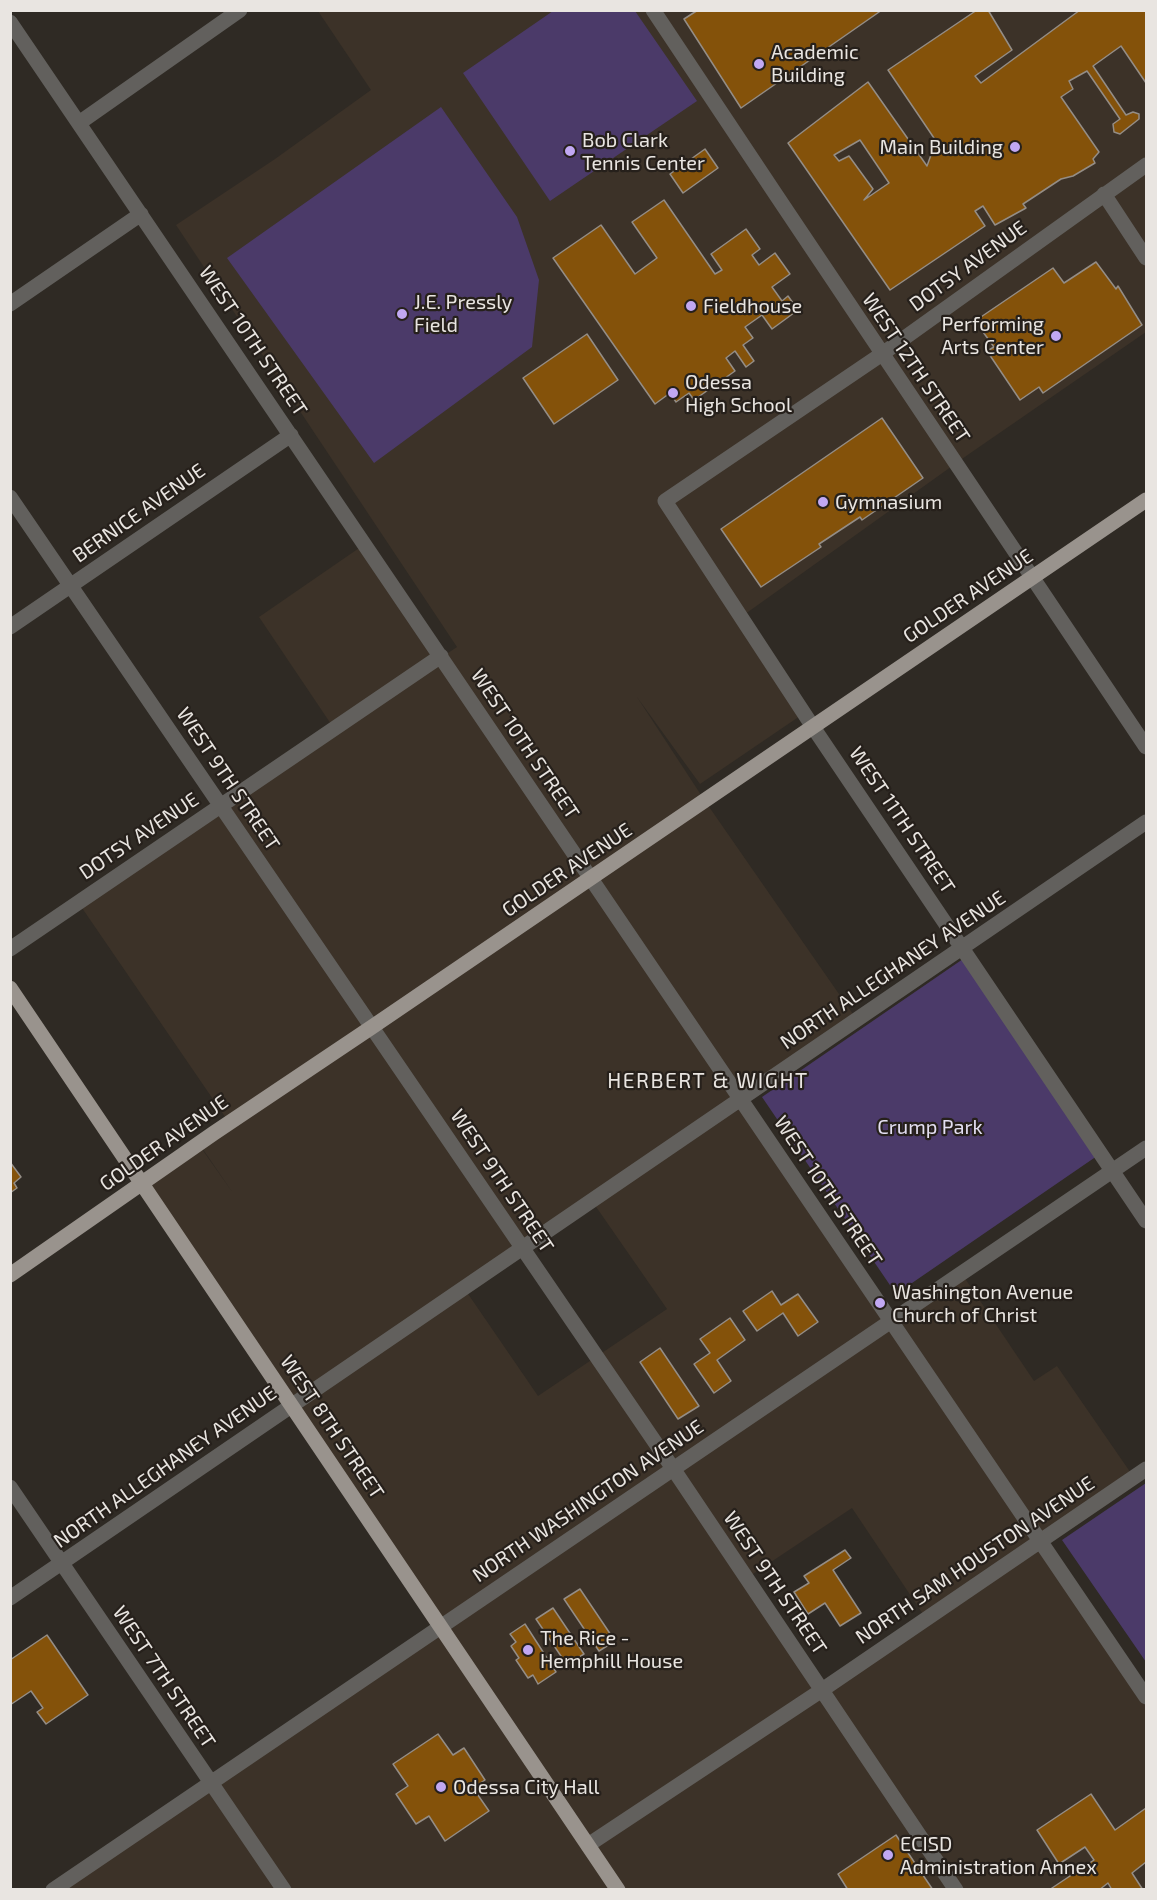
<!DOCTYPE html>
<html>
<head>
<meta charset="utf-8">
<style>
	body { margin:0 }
	#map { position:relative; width:1157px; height:1900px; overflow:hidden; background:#2f2a24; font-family:"Exo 2",sans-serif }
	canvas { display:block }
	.frame { position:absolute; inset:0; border:12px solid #e9e5e1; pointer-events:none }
</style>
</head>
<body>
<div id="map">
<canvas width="1157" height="1900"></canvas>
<div class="frame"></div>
</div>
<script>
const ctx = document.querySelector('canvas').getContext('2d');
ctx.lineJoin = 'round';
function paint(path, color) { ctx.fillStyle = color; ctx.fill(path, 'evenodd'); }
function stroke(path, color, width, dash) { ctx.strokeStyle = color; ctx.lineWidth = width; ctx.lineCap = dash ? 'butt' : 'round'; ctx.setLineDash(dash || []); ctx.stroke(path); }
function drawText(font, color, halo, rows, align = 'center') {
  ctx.font = font + ' "Exo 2",sans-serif'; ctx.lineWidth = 4.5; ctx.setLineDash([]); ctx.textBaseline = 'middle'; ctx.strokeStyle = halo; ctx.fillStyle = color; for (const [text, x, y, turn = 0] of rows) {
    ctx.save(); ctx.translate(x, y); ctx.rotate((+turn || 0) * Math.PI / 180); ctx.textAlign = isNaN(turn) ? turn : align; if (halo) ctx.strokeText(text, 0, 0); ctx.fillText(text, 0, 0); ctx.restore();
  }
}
const built = new Path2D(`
	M318,11H1146V332L969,454L741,617L800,716L700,784L637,697L705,801L857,1020L741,1099L891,1321L962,1274L1034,1381L1057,1366L1135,1479L1042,1543L1146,1698V1889L53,1890L438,1626L139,1186L199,1145L233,1193L200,1145L230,1124L80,905L335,730L259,617L365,544L442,657L457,647L176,225L275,159L371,90ZM592,1201L667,1309L538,1396L464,1288ZM852,1508L927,1620L822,1691L747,1578Z`);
const green = new Path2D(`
	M553,11H635L697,101L550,201L463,73Z
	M441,107L517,217L539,280L532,347L374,463L227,258Z
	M963,959L1097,1156L896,1294L762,1097Z
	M1146,1483V1662L1062,1540Z`);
const building = new Path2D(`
	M698,10H882L741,108L684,19Z
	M977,10H988L1012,50L975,76L981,83L1080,10H1146V83L1121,46L1093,66L1126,115L1133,112L1139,114V119L1120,134L1114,132L1113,124L1120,119L1087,71L1069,81L1073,89L1061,97L1099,152L1093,159L1095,163L1073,176L1061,179L1023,204L1026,208L995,225L983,206L975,211L985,226L890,290L788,143L868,82L927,166L936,141L888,70ZM860,140L889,183L864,200L873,189L849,156L839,161L834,155Z
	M705,149L718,168L683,193L670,174Z
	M664,200L715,274L722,270L711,254L746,229L760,249L752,255L759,265L775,253L790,274L772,287L782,301L788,296L798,310L772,329L762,315L745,327L753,338L743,345L754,361L746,367L735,351L726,358L735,371L694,400L689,393L676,402L670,393L655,404L553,258L601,225L635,274L657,258L632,222Z
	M1096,262L1116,289L1118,286L1142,325L1043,393L1039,387L1020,400L987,351L994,347L975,321L1053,268L1064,283Z
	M587,334L618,380L554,424L523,378Z
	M882,418L923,478L862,520L860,517L819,544L821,547L761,587L721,529Z
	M10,1162L21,1177L14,1183L17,1188L10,1193Z
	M772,1291L781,1305L798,1294L818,1322L798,1336L783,1313L757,1331L743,1311Z
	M730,1318L745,1340L717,1360L731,1381L714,1393L694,1364L710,1353L700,1339Z
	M660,1348L699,1406L678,1419L640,1362Z
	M845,1550L851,1558L833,1570L861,1613L840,1626L825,1603L808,1614L794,1592L809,1583L804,1576Z
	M580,1589L615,1641L599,1651L564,1599Z
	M553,1608L584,1654L567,1665L536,1619Z
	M525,1624L556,1672L538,1684L533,1675L528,1678L516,1660L519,1658L511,1646L516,1642L510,1634Z
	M47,1635L88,1695L46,1724L37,1712L43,1708L31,1691L10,1705V1660Z
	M438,1734L453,1755L464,1748L485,1780L473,1788L489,1811L445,1841L429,1816L416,1824L396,1794L408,1786L393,1764Z
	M1091,1794L1115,1830L1146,1808V1862L1132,1873L1143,1890H1112L1108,1883L1099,1890H1049L1094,1860L1085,1847L1059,1864L1037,1830Z
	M896,1835L933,1890H848L838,1874Z`);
const minor = new Path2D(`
	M653,10C817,256 980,503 1146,747
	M10,22L1146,1697
	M79,123L240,10
	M1146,165L882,354L665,501L813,727L1146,1221
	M1104,194L1146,258
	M10,304L141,214
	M10,497L674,1470L956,1890
	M10,627L291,435
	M10,949L441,656
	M10,1487L284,1890
	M10,1598L1146,822
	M588,1845L822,1690L1146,1469
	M53,1890L1146,1148`);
const major = new Path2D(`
	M10,988L618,1890
	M10,1275L214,1133L372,1027L1146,500`);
const markers = [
	[759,64,6,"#c1a8f3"],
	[1015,147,6,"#c1a8f3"],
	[570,151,6,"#c1a8f3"],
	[691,306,6,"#c1a8f3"],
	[402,314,6,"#c1a8f3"],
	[1056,336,6,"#c1a8f3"],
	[673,393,6,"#c1a8f3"],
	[823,502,6,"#c1a8f3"],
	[880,1303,6,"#c1a8f3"],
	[528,1650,6,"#c1a8f3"],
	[441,1787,6,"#c1a8f3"],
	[888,1855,6,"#c1a8f3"]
];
const poiNames = [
	["Academic",771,52],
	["Building",771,75],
	["Bob Clark",582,140],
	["Tennis Center",582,163],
	["Main Building",1003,147,"right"],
	["J.E. Pressly",414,302],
	["Field",414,325],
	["Fieldhouse",703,306],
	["Performing",1044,324,"right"],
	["Arts Center",1044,347,"right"],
	["Odessa",685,382],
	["High School",685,405],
	["Gymnasium",835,502],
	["Washington Avenue",892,1292],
	["Church of Christ",892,1315],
	["The Rice -",540,1638],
	["Hemphill House",540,1661],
	["Odessa City Hall",453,1787],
	["ECISD",900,1844],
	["Administration Annex",900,1867]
];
const streetNames = [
	["DOTSY AVENUE",968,266,-36],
	["WEST 10TH STREET",253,341,56],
	["WEST 12TH STREET",916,368,56],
	["BERNICE AVENUE",139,513,-35],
	["GOLDER AVENUE",968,596,-34],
	["WEST 10TH STREET",525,744,56],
	["WEST 9TH STREET",228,779,56],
	["WEST 11TH STREET",902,820,56],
	["DOTSY AVENUE",139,836,-34],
	["GOLDER AVENUE",567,870,-34],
	["NORTH ALLEGHANEY AVENUE",893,970,-34],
	["GOLDER AVENUE",164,1143,-35],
	["WEST 9TH STREET",502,1181,56],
	["WEST 10TH STREET",828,1191,56],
	["WEST 8TH STREET",332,1427,56],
	["NORTH ALLEGHANEY AVENUE",165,1467,-35],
	["NORTH WASHINGTON AVENUE",588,1501,-34],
	["NORTH SAM HOUSTON AVENUE",975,1560,-34],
	["WEST 9TH STREET",775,1583,56],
	["WEST 7TH STREET",164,1677,56]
];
const parkNames = [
	["Crump Park",930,1127]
];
const neighbourhoodNames = [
	["HERBERT & WIGHT",708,1081]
];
paint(built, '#3c3228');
paint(green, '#4b3a69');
paint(building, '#84520a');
stroke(building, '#948d86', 1.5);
stroke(minor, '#62605d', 15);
stroke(major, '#99938d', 15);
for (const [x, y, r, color] of markers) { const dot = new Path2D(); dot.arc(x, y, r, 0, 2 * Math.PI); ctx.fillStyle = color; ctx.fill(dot); stroke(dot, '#26201b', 2); }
drawText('20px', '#e9e5e1', '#26201b', poiNames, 'left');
drawText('20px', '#e9e5e1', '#26201b', streetNames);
drawText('20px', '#e4dff2', '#26201b', parkNames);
ctx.letterSpacing = '1.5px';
drawText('21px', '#e9e5e1', '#26201b', neighbourhoodNames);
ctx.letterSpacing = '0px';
</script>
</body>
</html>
